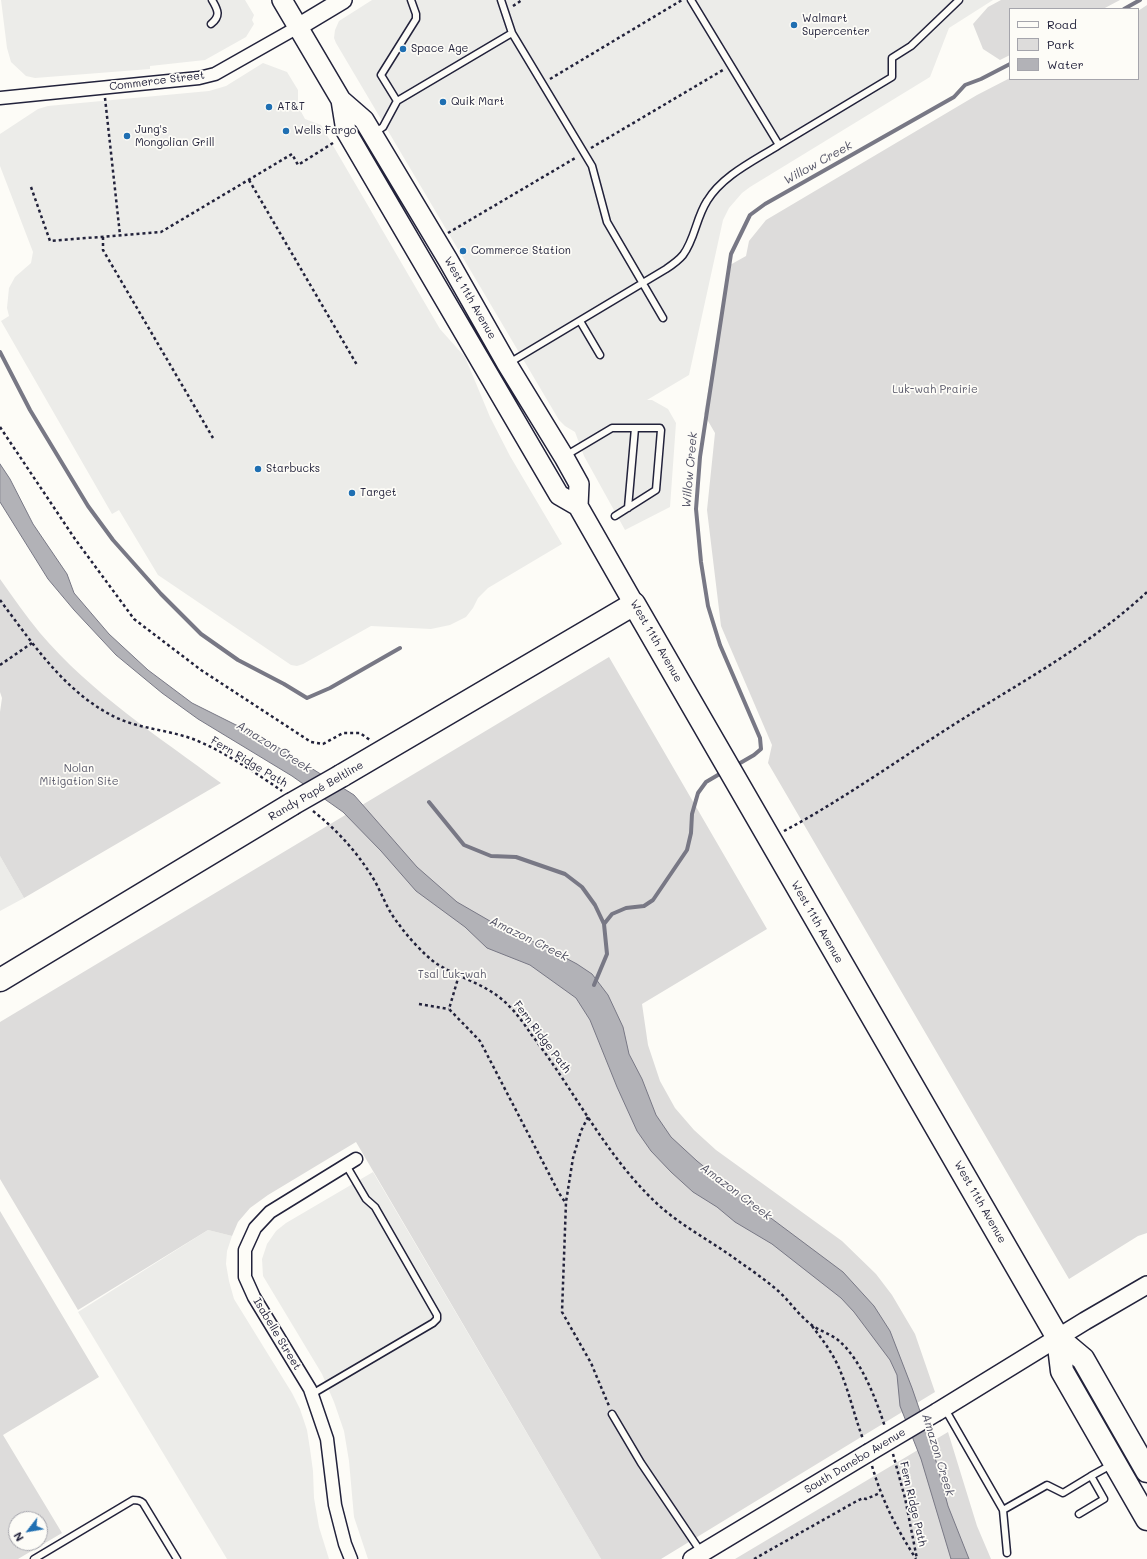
<!DOCTYPE html>
<html>
<head>
<meta charset="utf-8">
<style>
	body { margin:0 }
	#map { position:relative; width:1147px; height:1559px; overflow:hidden; background:#fdfcf7; font-family:Mali,sans-serif }
	canvas { display:block }
	.legend { position:absolute; left:1009px; top:8px; width:130px; height:72px; box-sizing:border-box; background:#fdfcf7; border:1px solid #a5a5ac; margin:0; padding:5px 7px; list-style:none; font-size:12px; color:#22223b }
	.legend li { display:flex; align-items:center; gap:8px; height:20px }
	.legend b { width:20px; border:1px solid #a5a5ac }
	.north { position:absolute; left:8px; top:1511px; width:40px; height:40px; box-sizing:border-box; background:#fdfcf7; border:1px solid #a5a5ac; border-radius:50%; rotate:239deg; font-size:11px; font-weight:700; line-height:16px; text-align:center; color:#22223b }
	.north::after { content:''; display:block; margin:auto; width:14px; height:18px; background:#1f6fb2; clip-path:polygon(50% 0,100% 100%,50% 72%,0 100%) }
</style>
</head>
<body>
<div id="map">
<canvas width="1147" height="1559"></canvas>
<ul class="legend">
<li><b style="height:5px;background:#fdfcf7"></b>Road</li>
<li><b style="height:11px;background:#dddcdb"></b>Park</li>
<li><b style="height:11px;background:#b2b2b7"></b>Water</li>
</ul>
<div class="north">N</div>
</div>
<script>
const ctx = document.querySelector('canvas').getContext('2d');
ctx.lineJoin = 'round';
function paint(path, color) { ctx.fillStyle = color; ctx.fill(path, 'evenodd'); }
function stroke(path, color, width, dash) { ctx.strokeStyle = color; ctx.lineWidth = width; ctx.lineCap = dash ? 'butt' : 'round'; ctx.setLineDash(dash || []); ctx.stroke(path); }
function drawText(font, color, halo, rows, align = 'center') {
  ctx.font = font + ' Mali,sans-serif'; ctx.lineWidth = 3.5; ctx.setLineDash([]); ctx.textBaseline = 'middle'; ctx.strokeStyle = halo; ctx.fillStyle = color; for (const [text, x, y, turn = 0] of rows) {
    ctx.save(); ctx.translate(x, y); ctx.rotate((+turn || 0) * Math.PI / 180); ctx.textAlign = isNaN(turn) ? turn : align; if (halo) ctx.strokeText(text, 0, 0); ctx.fillText(text, 0, 0); ctx.restore();
  }
}
const built = new Path2D(`
	M1,0H245L254,15L252,20L254,24L246,37L205,60L150,66V69L35,78L26,76L11,62L7,48Z
	M372,0H993L949,28L930,77L750,187L742,193L729,208L723,220L689,375L647,400H652L668,409L676,423L670,507L625,530L584,456L575,432L565,426L559,420L336,43L334,38L335,30L339,21Z
	M263,63L287,72L298,90V106L305,119L321,125L440,329L465,357L490,417L510,456L562,544L488,588L478,598L473,608L466,617L450,625L431,629L371,626L303,664L297,666L291,665L158,575L119,510L112,514L1,321L9,316L7,308L9,288L15,277L31,263L33,252L0,166V134L38,109L48,106L209,91L226,86Z
	M0,856L24,898L0,911Z
	M373,1172L601,1559H368L354,1517L349,1461L344,1431L334,1402L322,1374L263,1276L262,1259L267,1244L276,1231L286,1223Z
	M208,1230L232,1236L227,1251L226,1264L229,1281L234,1299L292,1393L300,1409L307,1430L310,1449L313,1471L314,1498L319,1527L329,1559H227L78,1312Z`);
const green = new Path2D(`
	M1001,0H1120L1103,9H1010V55L1000,60L983,49L973,24L988,7Z
	M1147,5V1233L1138,1236L1069,1279L768,763L772,745L721,626L707,510L715,433L704,414L730,265L746,256L749,241L766,220L977,95L1010,78L1138,79V11Z
	M0,579C13,597 26,616 40,633C91,693 159,737 221,783L24,898L0,856V712L2,698L0,692Z
	M609,657L767,929L642,1004L648,1045L660,1081L675,1108L694,1130L716,1150L842,1241L876,1274L892,1295L915,1334L935,1392L661,1559H601L356,1142L268,1195L250,1208L238,1222L232,1236L208,1230L78,1310L0,1179V1022Z
	M0,1211L99,1377L3,1435L62,1533L18,1559H0ZM16,1519H40V1543H16Z
	M948,1432L977,1526L991,1559H735Z`);
const water = new Path2D(`
	M0,464L10,479L33,524L67,574L74,593L109,634L148,670L192,703L236,725L249,729L354,795L417,867L457,902L502,928L545,947L577,964L592,974L608,995L623,1027L629,1054L642,1079L656,1115L671,1137L697,1161L728,1186L843,1272L874,1306L890,1331L912,1388L932,1446L948,1506L969,1559H951L921,1459L900,1406L897,1375L890,1360L854,1312L841,1298L772,1244L735,1222L717,1207L693,1192L671,1172L651,1151L637,1131L617,1087L590,1020L576,998L530,965L487,948L465,927L416,891L381,851L343,812L292,776L198,719L162,693L116,655L74,610L48,579L0,502Z`);
const stream = new Path2D(`
	M1124,9L1140,0
	M0,352L30,410L88,506L113,540L161,594L201,634L238,660L284,684L307,698L330,688L400,648
	M735,766L754,755L761,749L760,738L720,645L708,606L701,562L696,509L700,457L731,254L750,215L765,204L954,97L965,85L981,79L1010,64
	M429,802L464,845L491,856L516,857L565,874L582,887L595,905L604,924
	M594,985L607,954L604,924L612,914L626,908L644,906L653,900L687,850L691,833L692,814L698,793L706,782L723,772`);
const path = new Path2D(`
	M513,6L522,0
	M550,79L682,0
	M105,98L120,235
	M591,148L723,70
	M249,180L357,365
	M31,187L50,241L161,232L292,154L298,165L333,143
	M448,233L577,157
	M103,237V250L213,438
	M0,427L75,539L134,619L201,670L311,742L323,744L343,733H360L370,740
	M0,600C33,644 66,694 117,718C142,729 168,730 193,739C222,750 256,773 282,791
	M0,665L32,643
	M313,811C337,830 357,852 373,878C382,893 387,910 398,923C406,935 425,956 437,964C461,979 490,985 510,1007C518,1015 525,1025 531,1034C576,1092 608,1161 663,1209C688,1230 716,1244 741,1263C753,1271 765,1280 776,1289C788,1299 797,1313 809,1323C817,1330 829,1333 838,1340C861,1359 876,1399 885,1427
	M784,831C842,800 895,762 950,727C1017,684 1088,647 1147,592
	M459,975L449,1009L480,1041L559,1193L565,1202
	M419,1004L449,1009
	M588,1117L581,1131L573,1158L566,1202L562,1312L591,1363L609,1406
	M812,1326C822,1339 832,1352 839,1368C849,1391 854,1415 863,1439
	M893,1454L905,1498L917,1559
	M872,1466C883,1503 896,1527 916,1559
	M754,1559L855,1502L863,1498L866,1499L880,1493`);
const lane = new Path2D(`
	M411,0L416,14V19L381,75L397,101L512,33
	M501,0L512,33L592,166L607,222L663,318
	M211,24C221,16 218,10 212,0
	M374,133L383,127L397,101
	M779,145L892,77V58L911,46L959,0
	M580,321L600,355
	M509,363L666,269C672,265 678,261 683,255C695,239 696,218 707,201C723,175 754,161 779,145L691,0
	M565,456L612,428H660L661,430L656,490L615,516
	M628,508L635,428
	M312,1394L433,1323L437,1319V1315L375,1207L366,1199L346,1165
	M945,1409L1003,1510L1047,1485L1063,1493L1091,1476L1104,1499L1079,1514
	M612,1414L641,1463L701,1552
	M1091,1476L1111,1465
	M1003,1510L1007,1553
	M34,1559L133,1500C137,1500 140,1500 143,1503L177,1559`);
const street = new Path2D(`
	M0,98L199,78L215,74L298,27
	M351,1559L345,1544L335,1505L327,1439L310,1389L254,1297L245,1277V1250L255,1228L270,1212L356,1159`);
const secondary = new Path2D(`
	M298,27L343,0
	M937,1412L1085,1321L1147,1285
	M692,1559L868,1453`);
const primary = new Path2D(`
	M282,0L341,100L364,120L448,260L507,364L564,457L579,484L578,506
	M341,100L346,131L559,495L578,506L634,604`);
const highway = new Path2D(`
	M341,776L634,604L1058,1338L1083,1359L1147,1471
	M0,980L292,804
	M1058,1338L1062,1371L1147,1519`);
const secondaryBridge = new Path2D(`
	M868,1453L937,1412`);
const highwayBridge = new Path2D(`
	M292,804L341,776`);
const markers = [
	[794,25,4,"#1f6fb2"],
	[403,49,4,"#1f6fb2"],
	[443,102,4,"#1f6fb2"],
	[269,107,4,"#1f6fb2"],
	[286,131,4,"#1f6fb2"],
	[127,136,4,"#1f6fb2"],
	[463,251,4,"#1f6fb2"],
	[258,469,4,"#1f6fb2"],
	[352,493,4,"#1f6fb2"]
];
const poiNames = [
	["Walmart",802,19],
	["Supercenter",802,32],
	["Space Age",411,49],
	["Quik Mart",451,102],
	["AT&T",277,107],
	["Jung's",135,130],
	["Mongolian Grill",135,143],
	["Wells Fargo",294,131],
	["Commerce Station",471,251],
	["Starbucks",266,469],
	["Target",360,493]
];
const streetNames = [
	["Commerce Street",157,81,-7],
	["West 11th Avenue",470,298,60],
	["West 11th Avenue",656,641,60],
	["Fern Ridge Path",249,762,31],
	["Randy Papé Beltline",316,791,-30],
	["West 11th Avenue",817,922,60],
	["Fern Ridge Path",542,1037,53],
	["West 11th Avenue",980,1202,60],
	["Isabelle Street",277,1334,59],
	["South Danebo Avenue",855,1461,-31],
	["Fern Ridge Path",913,1504,77]
];
const parkNames = [
	["Luk-wah Prairie",935,390],
	["Nolan",79,769],
	["Mitigation Site",79,782],
	["Tsal Luk-wah",452,975]
];
const waterNames = [
	["Willow Creek",818,163,-29],
	["Willow Creek",690,470,-85],
	["Amazon Creek",274,747,32],
	["Amazon Creek",529,939,26],
	["Amazon Creek",736,1192,37],
	["Amazon Creek",938,1455,73]
];
paint(built, '#ecece9');
paint(green, '#dddcdb');
paint(water, '#b2b2b7');
stroke(water, '#787885', 1);
stroke(stream, '#787885', 4);
stroke(lane, '#22223b', 9);
stroke(street, '#22223b', 15);
stroke(secondary, '#22223b', 20);
stroke(primary, '#22223b', 22);
stroke(highway, '#22223b', 25);
stroke(path, '#22223b', 2.5, [3, 3]);
stroke(lane, '#fdfcf7', 6);
stroke(street, '#fdfcf7', 12);
stroke(secondary, '#fdfcf7', 17);
stroke(primary, '#fdfcf7', 19);
stroke(highway, '#fdfcf7', 22);
stroke(secondaryBridge, '#22223b', 20, []);
stroke(highwayBridge, '#22223b', 25, []);
stroke(secondaryBridge, '#fdfcf7', 17);
stroke(highwayBridge, '#fdfcf7', 22);
for (const [x, y, r, color] of markers) { const dot = new Path2D(); dot.arc(x, y, r, 0, 2 * Math.PI); ctx.fillStyle = color; ctx.fill(dot); stroke(dot, '#fdfcf7', 1.5); }
drawText('11px', '#22223b', '#fdfcf7', poiNames, 'left');
drawText('11px', '#22223b', '#fdfcf7', streetNames);
drawText('11px', '#5a5a6b', '#fdfcf7', parkNames);
drawText('italic 12px', '#545466', '#fdfcf7', waterNames);
</script>
</body>
</html>
